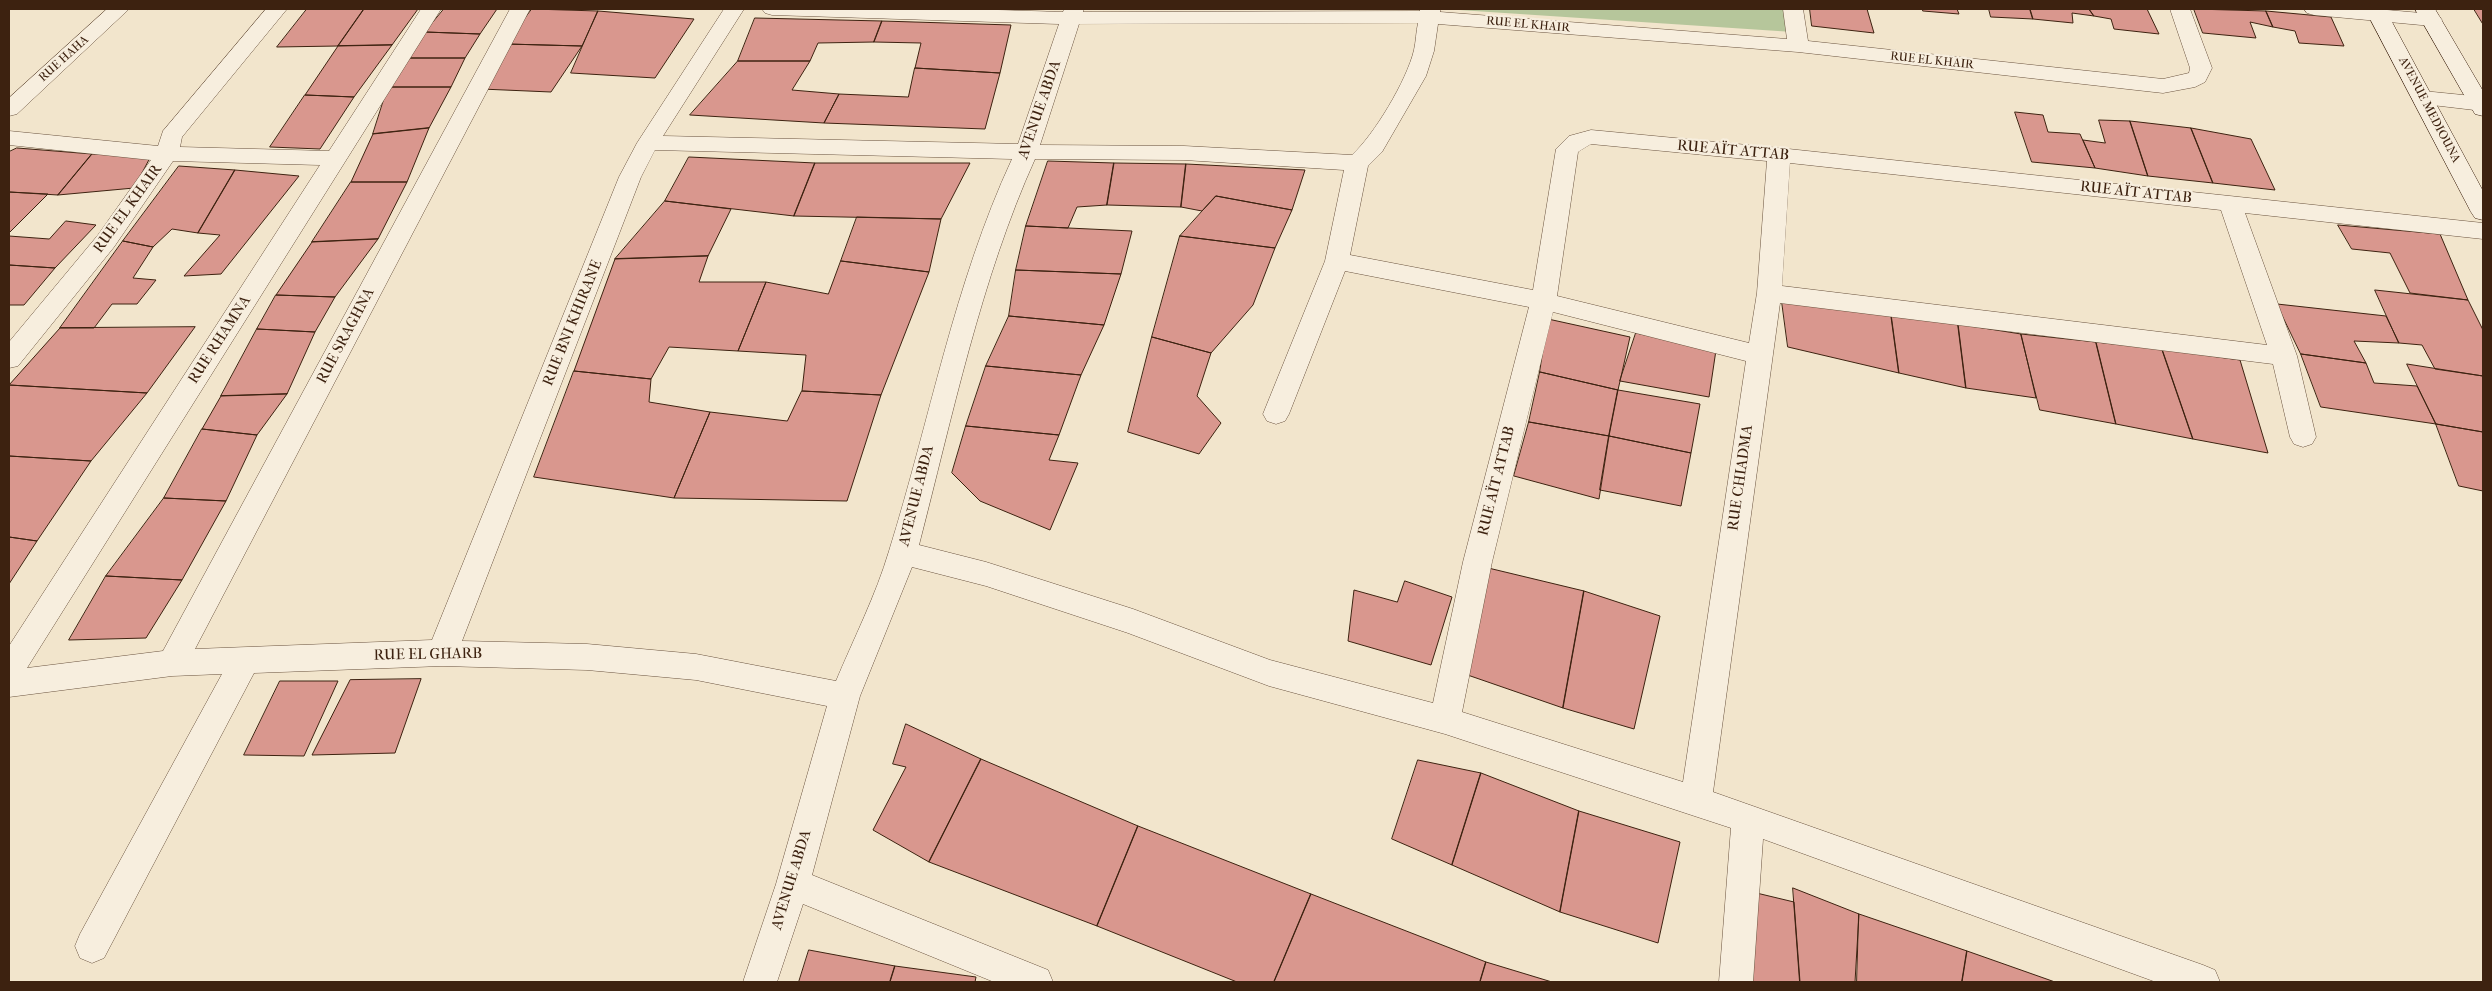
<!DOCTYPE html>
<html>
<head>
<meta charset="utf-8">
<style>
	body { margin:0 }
	#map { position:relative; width:2492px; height:991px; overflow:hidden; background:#f2e5cc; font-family:"IM FELL French Canon",serif }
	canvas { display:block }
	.frame { position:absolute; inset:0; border:10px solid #3d2210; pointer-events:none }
</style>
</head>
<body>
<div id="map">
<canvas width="2492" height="991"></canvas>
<div class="frame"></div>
</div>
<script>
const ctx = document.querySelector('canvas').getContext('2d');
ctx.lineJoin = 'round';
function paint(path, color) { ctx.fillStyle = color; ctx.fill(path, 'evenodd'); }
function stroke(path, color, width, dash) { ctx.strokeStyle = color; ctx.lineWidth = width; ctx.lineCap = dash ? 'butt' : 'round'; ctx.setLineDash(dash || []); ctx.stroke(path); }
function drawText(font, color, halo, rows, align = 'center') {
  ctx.font = font + ' "IM FELL French Canon",serif'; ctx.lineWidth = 4.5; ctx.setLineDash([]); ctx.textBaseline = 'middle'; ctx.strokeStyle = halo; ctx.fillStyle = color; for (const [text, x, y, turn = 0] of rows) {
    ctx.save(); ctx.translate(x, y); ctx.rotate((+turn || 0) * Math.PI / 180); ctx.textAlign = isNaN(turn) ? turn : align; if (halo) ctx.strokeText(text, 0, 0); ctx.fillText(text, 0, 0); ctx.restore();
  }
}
const green = new Path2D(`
	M1459,9H1785L1793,32L1459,10Z`);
const building = new Path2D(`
	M307,9H364L338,46L277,47Z
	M364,9H418L392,45L338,46Z
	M444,9H497L480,34L425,32Z
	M532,9L598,11L582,46L506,44Z
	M1810,9H1867L1874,33L1812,26Z
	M1923,9H1957L1959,14L1923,11Z
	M1989,9H2030L2033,19L1991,17Z
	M2030,9H2089L2094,16L2072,13L2073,23L2033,19Z
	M2089,9H2147L2159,34L2114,29L2111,19L2094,16Z
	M2194,9L2266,11L2273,27L2250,22L2256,38L2203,33Z
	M2474,9H2483V24Z
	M598,11L694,19L655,78L571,73Z
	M2266,11L2331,17L2344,46L2299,43L2295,31L2273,27Z
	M755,18L882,21L874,42L818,43L810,61H738Z
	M882,21L1011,25L1000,73L915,68L921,43L874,42Z
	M425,32L480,34L465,58H410Z
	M506,44L582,46L551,92L481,89Z
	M392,45L354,97L305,95L338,46Z
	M410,58H465L451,87H388Z
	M738,61H810L792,90L839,94L824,123L690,115Z
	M915,68L1000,73L985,129L824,123L839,94L908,97Z
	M388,87H451L429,128L373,134Z
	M305,95L354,97L320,149L270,147Z
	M2015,112L2043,115L2048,132L2080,134L2095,168L2032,162Z
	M2099,120L2130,121L2148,176L2095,168L2083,140L2105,143Z
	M2130,121L2191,128L2213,183L2148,176Z
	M429,128L407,182H351L373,134Z
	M2191,128L2251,139L2275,190L2213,183Z
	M17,148L92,154L58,195L9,192V152Z
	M92,154H152L134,188L58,195Z
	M689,157L815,163L794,216L665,201Z
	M1048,161L1114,163L1107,205L1077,207L1068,228L1026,226Z
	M815,163H970L941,219L794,216Z
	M1114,163L1186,164L1181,207L1107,205Z
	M1186,164L1305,170L1292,210L1216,196L1202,211L1181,207Z
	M179,166L235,170L198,233L172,229L153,247L123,241Z
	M235,170L299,176L221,274L184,276L220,235L198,233Z
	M351,182H407L378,239L312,242Z
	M9,192L48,194L9,233Z
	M1216,196L1292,210L1275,248L1180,236Z
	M665,201L731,209L708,256L615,259Z
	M857,217L941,219L929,272L841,261Z
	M66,221L96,225L55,268L9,265V236L49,239Z
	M2338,225L2440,234L2468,300L2410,293L2390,253L2352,249Z
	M1026,226L1132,231L1121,274L1016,270Z
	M1180,236L1275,248L1253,305L1211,353L1152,337Z
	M378,239L335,297L276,295L312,242Z
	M123,241L153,247L133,278L156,280L137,304H112L94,328H60Z
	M708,256L699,282H766L738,351L669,347L651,379L574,371L615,259Z
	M841,261L929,272L881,395L802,391L806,355L738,351L766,282L828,294Z
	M9,265L55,268L24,305H9Z
	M1016,270L1121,274L1104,325L1009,316Z
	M2375,290L2468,300L2483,330V376L2435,369L2422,345L2399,343Z
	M276,295L335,297L315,332L257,329Z
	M1782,302L1891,314L1899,373L1788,347Z
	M2277,304L2386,316L2399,343L2354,341L2366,363L2301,354Z
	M1891,314L1958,324L1966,388L1899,373Z
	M1009,316L1104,325L1081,375L986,366Z
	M1548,319L1630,337L1618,390L1540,372Z
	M1958,324L2021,334L2036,398L1966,388Z
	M195,327L147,393L9,385L60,328Z
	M257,329L315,332L287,394L221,396Z
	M1636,333L1716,350L1709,397L1620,381Z
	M2021,334L2096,342L2116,424L2040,410Z
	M1152,337L1211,353L1197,396L1221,423L1199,454L1128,432Z
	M2096,342L2162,349L2193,439L2116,424Z
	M2162,349L2240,360L2268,453L2193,439Z
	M2301,354L2366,363L2374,383L2417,386L2436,424L2321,407Z
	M2407,364L2483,376V432L2436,424Z
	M986,366L1081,375L1059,435L966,426Z
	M574,371L651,379L649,402L710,412L674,498L534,477Z
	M1540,372L1618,390L1609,436L1529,422Z
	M9,385L147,393L91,461L9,456Z
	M1618,390L1700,404L1691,453L1609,436Z
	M802,391L881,395L847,501L674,498L710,412L787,421Z
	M287,394L257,435L202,429L221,396Z
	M1529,422L1609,436L1599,499L1514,476Z
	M2436,424L2483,432V491L2459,486Z
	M966,426L1059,435L1049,460L1078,463L1050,530L980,501L952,473Z
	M202,429L257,435L226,501L164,498Z
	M1609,436L1691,453L1681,506L1600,490Z
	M9,456L91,461L37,541L9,537Z
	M164,498L226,501L182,580L106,576Z
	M9,537L37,541L9,584Z
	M1480,566L1584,591L1563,708L1456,671Z
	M106,576L182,580L146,638L69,640Z
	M1405,581L1452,597L1431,665L1348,641L1354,590L1397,602Z
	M1584,591L1660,616L1634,729L1563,708Z
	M421,679L395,753L312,755L350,680Z
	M280,681H338L304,756L244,755Z
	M906,724L981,759L929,862L873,830L906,767L893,764Z
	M981,759L1138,826L1097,926L929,862Z
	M1418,760L1481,773L1452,865L1392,839Z
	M1481,773L1579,811L1560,912L1452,865Z
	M1579,811L1680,842L1658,943L1560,912Z
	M1138,826L1311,894L1274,982H1237L1097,926Z
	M1793,888L1859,914L1855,982H1800Z
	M1744,890L1794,902L1800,982H1742Z
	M1311,894L1486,962L1480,982H1274Z
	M1859,914L1967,951L1962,982H1857Z
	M809,950L895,966L890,982H799Z
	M1967,951L2055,982H1962Z
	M1486,962L1552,982H1480Z
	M895,966L976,977L975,982H890Z`);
const street = new Path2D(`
	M107,9H129L17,114L9,116V98Z
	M266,9H287L182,137L180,147L329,151L421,9H441L27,668L163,651L510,9H530L195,649L432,640L619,177L637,143L724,9H744L663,136L1018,144L1059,24L772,15L765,13L762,9H966L1063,12L1064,9H1084L1083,12L1420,11V9H1440V12L1787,39L1783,9H1803L1808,41L2163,79L2189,73L2190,68L2170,9H2190L2212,68L2205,82L2195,87L2163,93L1798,52L1438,24L1434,51L1426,76L1382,152L1368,166L1350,255L1533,290L1556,149L1569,136L1591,130L1779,148L2483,223V239L2245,213L2297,356L2316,437L2312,444L2303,447L2294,444L2290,437L2273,364L1780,303L1713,792L2203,965L2215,970L2220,982H2156L1763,839L1753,982H1719L1731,828L1445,734L1269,686L1128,633L986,586L912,567L860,696L812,875L1048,970L1053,982H994L803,904L777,982H743L776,884L827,706L696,680L587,670L442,666L254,673L104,958L92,963L80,958L75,946L80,934L222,674L172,676L9,697V646L320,165L173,161L114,247L18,366L9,368V342L98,235L151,160L9,145V131L158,146L163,131ZM1418,23C1416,32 1416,41 1414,50C1407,80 1374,135 1352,155L1184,146L1040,145L1079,24ZM1591,144L1767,161L1757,293L1749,343L1557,296L1578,152ZM655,150L1012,159C954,284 930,420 889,551C876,595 854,638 836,681L696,654L587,644L462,641L641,177ZM1035,159L1184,160L1344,170L1325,261L1263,414L1267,421L1276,424L1285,421L1289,414L1345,271L1529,307L1463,562L1433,703L1270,660L1133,609L986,562L919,545C952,418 981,278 1035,159ZM1790,163L2221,210L2267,345L1782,286ZM1553,312L1746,361L1683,782L1462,712L1492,562Z
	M2304,9H2376L2432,14L2439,16L2442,20L2439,24L2432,26L2314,15L2307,13Z
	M2423,91L2483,97V111L2415,103L2412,98L2415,93Z`);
const secondary = new Path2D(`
	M2365,9H2385L2483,191V220L2475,218L2471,212Z
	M2415,9H2435L2483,91V116L2475,114L2472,109Z`);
const farStreetnames = [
	["RUE EL KHAIR",1528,25,5],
	["RUE HAHA",64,59,-42],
	["RUE EL KHAIR",1932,61,6],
	["AVENUE MEDIOUNA",2429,110,62]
];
const streetNames = [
	["AVENUE ABDA",1040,110,-71],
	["RUE AÏT ATTAB",1733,151,5],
	["RUE AÏT ATTAB",2136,193,6],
	["RUE EL KHAIR",128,209,-54],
	["RUE BNI KHIRANE",573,323,-68],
	["RUE SRAGHNA",346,336,-62],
	["RUE RHAMNA",220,340,-57],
	["RUE CHIADMA",1741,478,-82],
	["RUE AÏT ATTAB",1497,481,-76],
	["AVENUE ABDA",917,496,-76],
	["RUE EL GHARB",428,655,-1],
	["AVENUE ABDA",792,880,-73]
];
paint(green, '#b6c69b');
paint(building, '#d9978e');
stroke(building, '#3d2210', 1);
stroke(street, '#6a533f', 1);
stroke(secondary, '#3d2210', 1);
paint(street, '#f7eede');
paint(secondary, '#f7eede');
drawText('12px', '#3d2210', '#f7eede', farStreetnames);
drawText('15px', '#3d2210', '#f7eede', streetNames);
</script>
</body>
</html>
